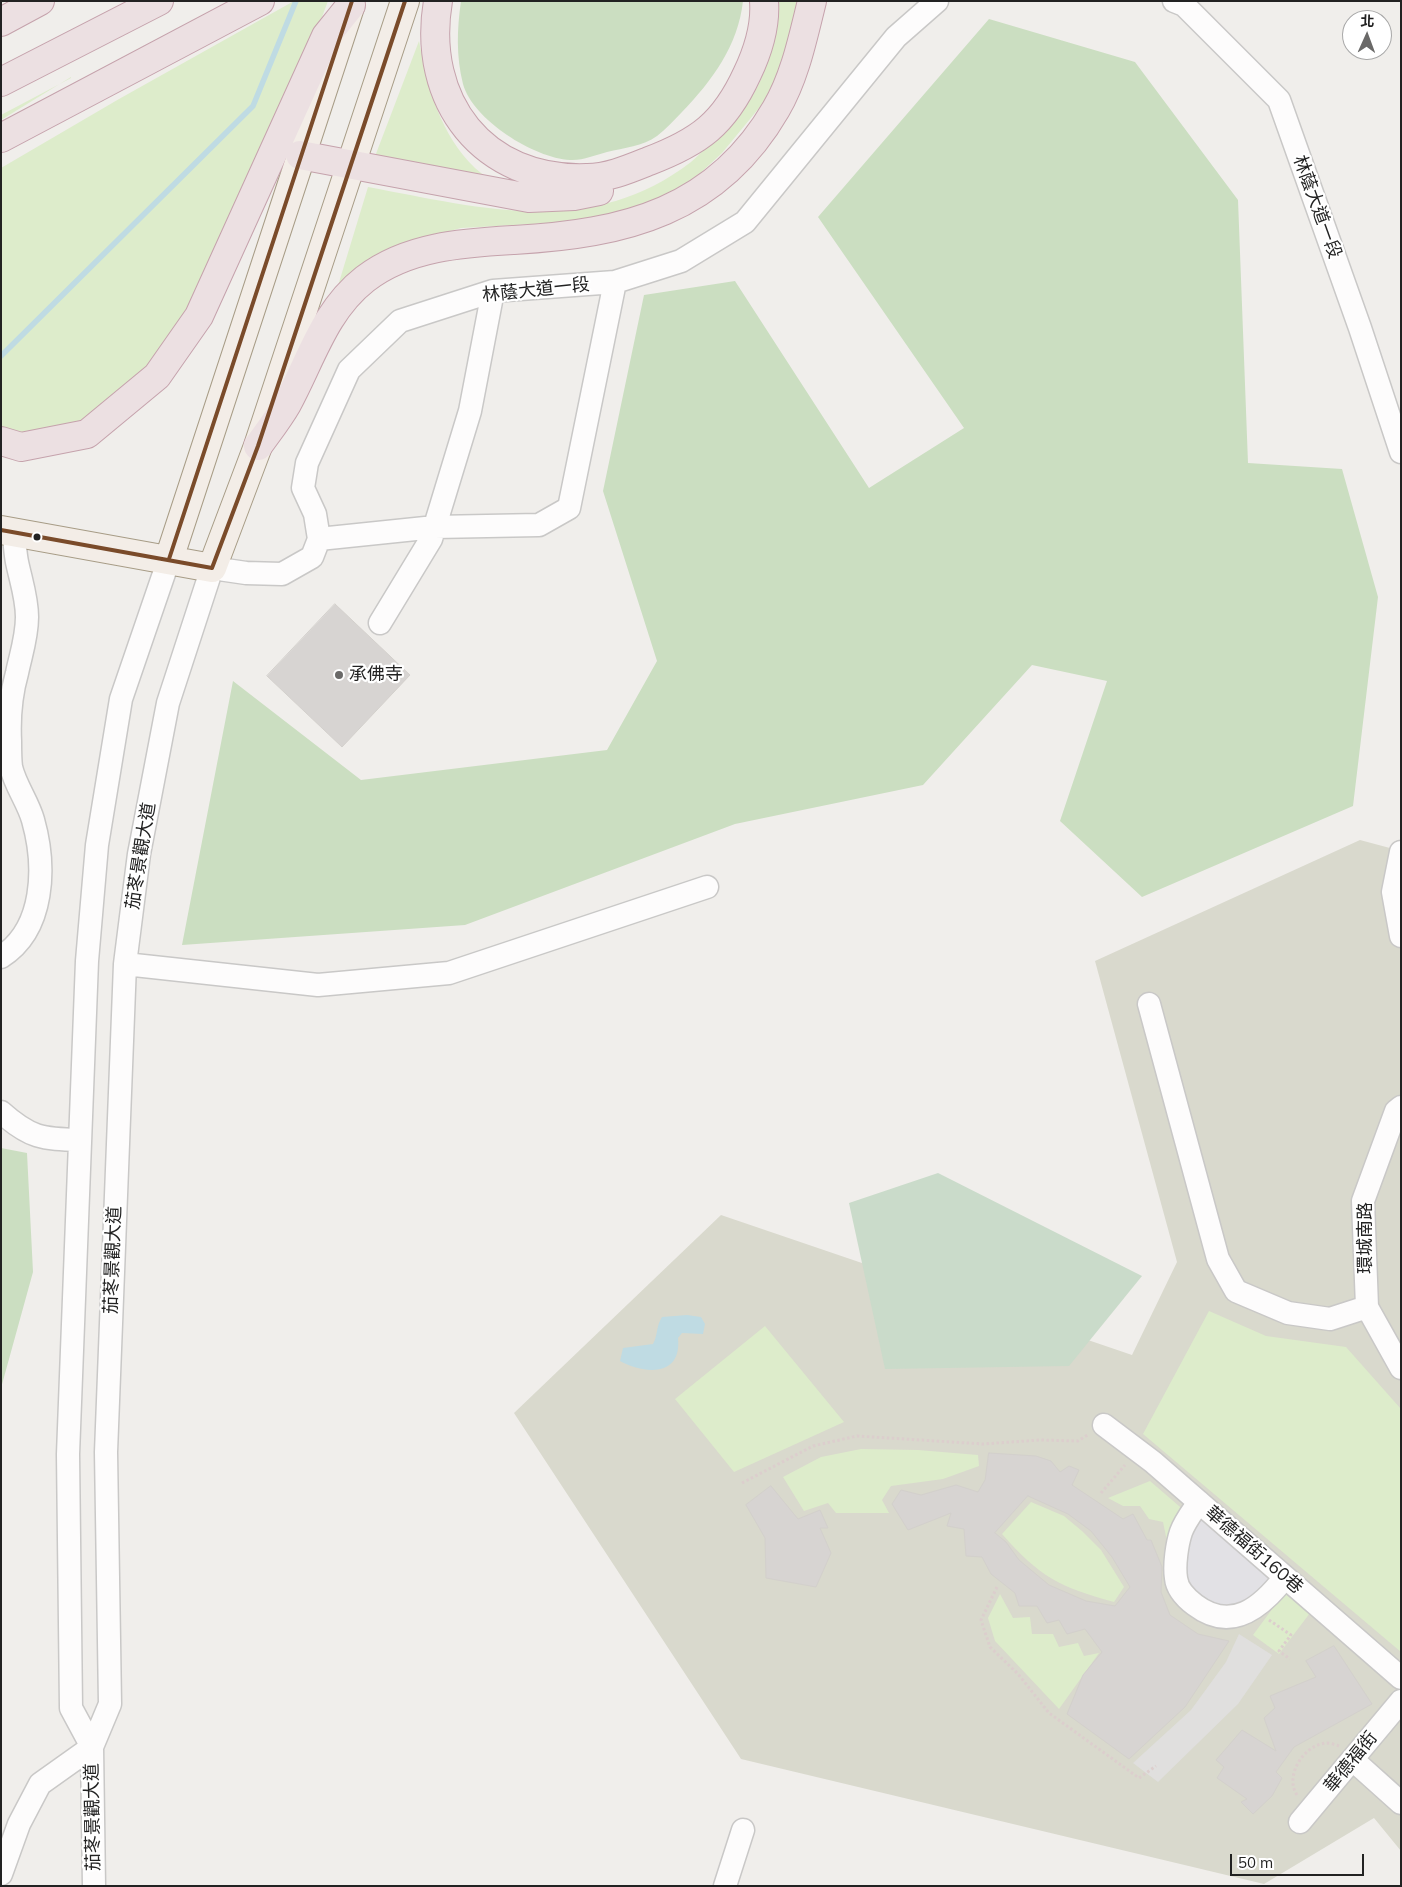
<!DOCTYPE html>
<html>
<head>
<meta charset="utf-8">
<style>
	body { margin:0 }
	#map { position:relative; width:1402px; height:1887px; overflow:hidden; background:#f0eeeb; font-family:Mulish,"Noto Sans TC",sans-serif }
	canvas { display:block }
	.frame { position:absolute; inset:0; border:2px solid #222; pointer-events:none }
	.north { position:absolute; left:1342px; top:10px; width:50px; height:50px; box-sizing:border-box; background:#fff; border:1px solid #a7a7a7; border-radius:50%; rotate:2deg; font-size:14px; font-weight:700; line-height:20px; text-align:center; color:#222 }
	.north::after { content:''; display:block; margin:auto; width:18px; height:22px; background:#6a6968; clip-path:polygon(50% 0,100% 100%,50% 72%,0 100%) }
	.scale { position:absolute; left:1230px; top:1854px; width:134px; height:22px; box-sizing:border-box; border:2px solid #222; border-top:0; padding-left:6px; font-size:15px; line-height:18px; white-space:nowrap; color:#222; -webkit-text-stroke:4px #fff; paint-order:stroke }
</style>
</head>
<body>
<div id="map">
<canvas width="1402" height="1887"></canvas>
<div class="frame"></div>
<div class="north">北</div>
<div class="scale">50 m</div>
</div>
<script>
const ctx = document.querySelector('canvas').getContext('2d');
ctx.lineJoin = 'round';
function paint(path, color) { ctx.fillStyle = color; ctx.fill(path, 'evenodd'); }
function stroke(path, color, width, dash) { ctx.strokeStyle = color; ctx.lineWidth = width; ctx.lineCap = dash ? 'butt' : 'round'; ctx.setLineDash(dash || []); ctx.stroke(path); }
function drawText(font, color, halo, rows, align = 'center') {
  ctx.font = font + ' Mulish,"Noto Sans TC",sans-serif'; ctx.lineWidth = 4.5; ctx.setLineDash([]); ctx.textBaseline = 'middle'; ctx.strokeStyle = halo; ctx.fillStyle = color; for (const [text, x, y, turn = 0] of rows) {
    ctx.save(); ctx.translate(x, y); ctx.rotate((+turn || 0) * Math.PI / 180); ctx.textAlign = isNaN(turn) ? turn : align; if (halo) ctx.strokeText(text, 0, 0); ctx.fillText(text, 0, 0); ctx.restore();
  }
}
const construction = new Path2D(`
	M1360,840L1401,851V1851L1374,1818L1264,1884L741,1759L514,1413L721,1215L1132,1355L1177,1262L1095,961Z`);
const grass = new Path2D(`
	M294,1H328L313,41L190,314L150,365L83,422L18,435L1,432V168L119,99Z
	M778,1H798L783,64L764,102L722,153L694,179L669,196L604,220L461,228L391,247L361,264L337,289L368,187C481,208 591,239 691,162C701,154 709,143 717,134C727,125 738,115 746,105C768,76 776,36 778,1Z
	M419,41C428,88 440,134 475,168C484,176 494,183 503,190L374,159Z
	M71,78V77L1,120V115Z
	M1209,1311L1266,1336L1346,1347L1401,1409V1652L1143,1434Z
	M765,1326L844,1422L734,1472L675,1399Z
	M861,1449L918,1450L978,1455L979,1466L943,1479L891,1486L882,1500L889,1513H836L828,1503L804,1511L783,1477L821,1457Z
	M1150,1481L1186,1512L1168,1546L1163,1522L1149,1519L1140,1506H1123L1108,1498Z
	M1031,1502L1064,1516L1082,1531L1101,1550L1124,1587L1114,1602C1059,1587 1040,1577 1002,1534Z
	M1284,1593L1310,1613L1279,1654L1253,1635Z
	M1000,1594L1013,1618L1030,1617L1032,1634H1053L1059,1647L1078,1643L1084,1656L1099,1653L1059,1709L995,1641L988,1618Z`);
const forest = new Path2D(`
	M461,1H743C738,46 712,81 682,112C674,120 666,129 657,136C643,146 624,148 607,152C595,155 582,161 570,160C534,158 473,120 463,84C456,56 457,29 461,1Z
	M989,19L1135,62L1238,200L1248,463L1342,469L1378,597L1353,806L1142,897L1060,821L1107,681L1032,665L923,785L735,824L465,925L182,945L233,681L361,780L607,750L657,661L603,491L644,295L735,281L869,488L964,428L818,217Z
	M1,1148L27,1153L33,1272L1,1388Z`);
const cemetery = new Path2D(`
	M938,1173L1142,1276L1069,1366L885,1369L849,1203Z`);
const parking = new Path2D(`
	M1239,1634L1272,1655L1238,1704L1158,1782L1133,1763L1191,1710L1226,1662Z`);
const plaza = new Path2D(`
	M1199,1502L1285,1577L1254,1610L1201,1609L1177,1559Z`);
const water = new Path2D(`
	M687,1315L701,1317L705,1324L703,1334L682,1333L678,1338C682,1376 646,1375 620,1361L623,1348L653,1344C658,1335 656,1326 662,1317Z`);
const stream = new Path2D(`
	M1,356L253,106L296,1`);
const building = new Path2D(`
	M335,604L410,675L342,747L267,676Z
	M989,1453L1036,1456L1051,1461L1060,1472L1069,1466L1079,1470L1072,1485L1123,1519L1133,1514L1147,1540H1151L1162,1567L1161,1592L1170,1615L1198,1634L1229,1641L1185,1707L1129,1759L1067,1714L1083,1675L1102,1652L1085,1629L1067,1634L1059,1620L1047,1623L1037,1606H1019L1015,1593L991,1574L982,1557L966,1556L964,1529L947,1526L951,1513L908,1530L892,1504L901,1490L921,1495L956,1485L978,1492L985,1480ZM1028,1496L1068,1514L1091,1531L1112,1557L1130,1587L1115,1606L1086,1601L1049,1585L1019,1560L1006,1542L995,1533Z
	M771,1486L798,1519L820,1510L828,1528H820L831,1553L816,1587L766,1578L765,1538L746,1505Z
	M1334,1646L1372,1704L1294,1747L1276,1772L1282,1778L1272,1796L1253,1814L1241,1802L1247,1799L1217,1778L1224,1767L1216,1760L1242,1730L1276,1751L1264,1718L1275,1708L1270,1696L1316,1677L1306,1661Z`);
const path = new Path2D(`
	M742,1483L813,1446L857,1436L983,1444L1040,1440L1078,1441L1089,1434
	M1101,1493L1125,1465
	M997,1587L981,1620L990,1647L1018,1674L1049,1713L1139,1778L1156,1766
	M1269,1620L1291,1635L1279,1651L1290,1659
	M1297,1795C1284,1776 1304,1744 1327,1743C1331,1743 1336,1745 1339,1746`);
const minor = new Path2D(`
	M1174,1L1184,5L1279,100L1360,328L1401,452
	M319,539L435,527L539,525L569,508L615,282
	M380,623L431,539L470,411L493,291
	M1401,852L1393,892L1401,936
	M1,957C45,929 46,866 33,820C28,802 15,785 11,767C10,759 10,749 10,741C9,720 11,694 17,673C21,654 27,637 27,617C27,598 21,581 17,562C15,552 15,542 13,532
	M125,964L318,985L449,973L707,887
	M1149,1004L1218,1259L1236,1291L1288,1313L1330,1319L1367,1307
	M1401,1107L1396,1111L1363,1201L1367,1307L1401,1368
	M1,1112C30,1138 42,1139 80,1140
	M1104,1425L1153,1462L1401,1678
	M1199,1502C1193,1511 1185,1521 1181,1532C1177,1544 1174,1565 1176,1578C1177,1589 1187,1599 1195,1605C1232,1633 1262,1607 1285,1577
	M92,1747L71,1708L68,1454L87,961L97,845L121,699L169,559
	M1353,1760L1401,1803
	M1300,1822L1401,1701
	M1,1874L19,1824L40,1784L92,1747
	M94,1886L92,1747L110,1704L106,1452L125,964L139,854L168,703L212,568L246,573L282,574L312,557L319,539L315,514L303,488L307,463L349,370L400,321L493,291L615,282L681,261L745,222L896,37L937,1
	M725,1886L743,1830`);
const major = new Path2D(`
	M1,530L212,568L258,446L405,1
	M169,559L350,7`);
const highway = new Path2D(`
	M438,1C421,101 483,182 587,178C608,178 629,169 649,161C699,142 724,124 747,74C758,51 766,27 764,1
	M1,22L40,1
	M1,82L159,1
	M1,138L260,1
	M300,155L529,198L574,196L599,191
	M1,441L21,447L87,434L157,376L199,316L326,36L351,5
	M258,446C268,432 279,418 287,404C311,360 324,311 365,279C408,246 463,243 514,240C625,234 717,211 776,109C795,77 803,37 812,1`);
const bus1 = new Path2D(`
	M1,530L212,568L258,446L405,1
	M169,559L352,1`);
const markers = [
	[37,537,4.5,"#222"],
	[339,675,5,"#6a6968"]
];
const streetNames = [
	["林蔭大道一段",1317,207,70],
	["林蔭大道一段",536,290,-6],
	["茄苳景觀大道",141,856,-81],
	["環城南路",1366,1238,-90],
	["茄苳景觀大道",113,1260,-88],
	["華德福街160巷",1254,1550,41],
	["華德福街",1351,1762,-51],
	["茄苳景觀大道",93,1817,-91]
];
const poiNames = [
	["承佛寺",349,675]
];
paint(construction, '#d9d9cd');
paint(grass, '#ddeccb');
paint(forest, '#cbdec1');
paint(cemetery, '#cadbca');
paint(parking, '#e0dfde');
paint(plaza, '#e2e1e5');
paint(water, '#bfdbe3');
stroke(stream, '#bfdbe3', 5.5);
paint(building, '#d7d4d2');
stroke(building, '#d3d0cc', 1);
stroke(minor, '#c9c8c7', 25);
stroke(major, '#a79c86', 30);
stroke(highway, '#c5a2ac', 30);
stroke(path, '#dccecd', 3, [2.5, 2.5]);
stroke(minor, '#fdfcfc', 22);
stroke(major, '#f3ede7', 28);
stroke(highway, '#ece0e2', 28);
stroke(bus1, '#7a4b2a', 4);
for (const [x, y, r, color] of markers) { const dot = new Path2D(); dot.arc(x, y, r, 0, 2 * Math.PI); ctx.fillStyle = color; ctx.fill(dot); stroke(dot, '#fff', 2); }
drawText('18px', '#222', '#fff', streetNames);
drawText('18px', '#222', '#fff', poiNames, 'left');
</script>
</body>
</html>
